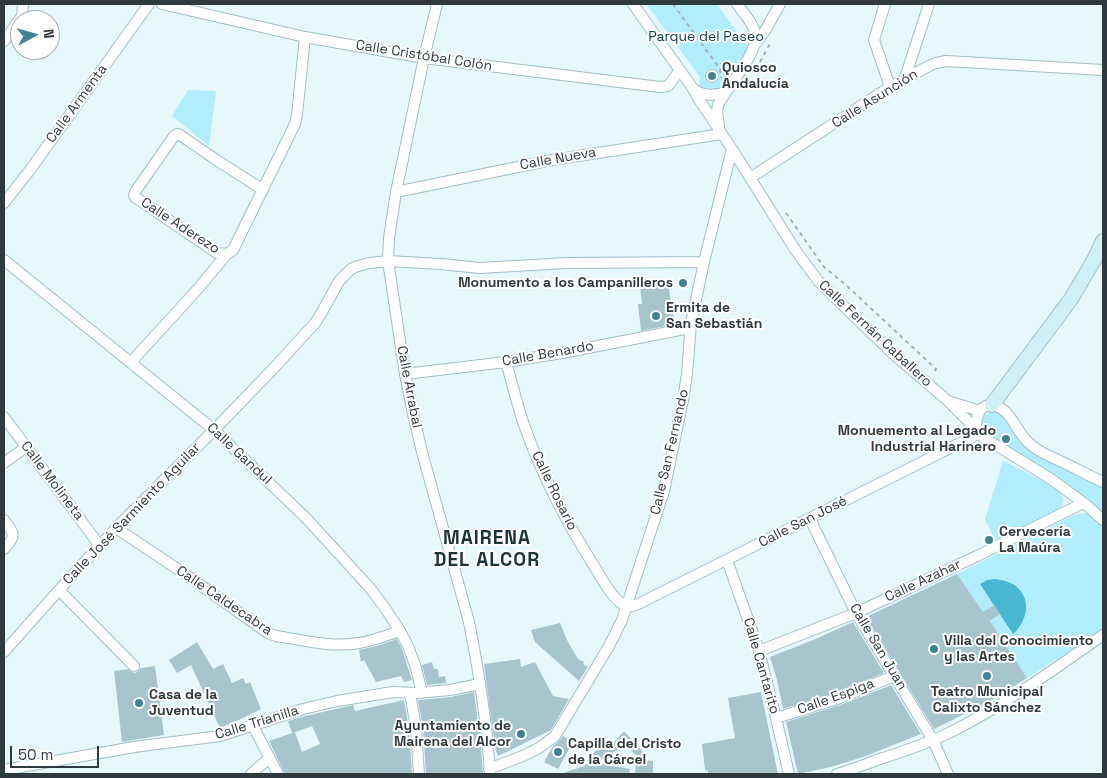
<!DOCTYPE html>
<html>
<head>
<meta charset="utf-8">
<style>
	body { margin:0 }
	#map { position:relative; width:1107px; height:778px; overflow:hidden; background:#e7f8fd; font-family:"Space Grotesk",sans-serif }
	canvas { display:block }
	.frame { position:absolute; inset:0; border:5px solid #2e3a3d; pointer-events:none }
	.north { position:absolute; left:10px; top:10px; width:50px; height:50px; box-sizing:border-box; background:#fff; border:1px solid #abb0b1; border-radius:50%; rotate:84deg; font-size:14px; font-weight:700; line-height:20px; text-align:center; color:#2e3a3d }
	.north::after { content:''; display:block; margin:auto; width:18px; height:22px; background:#408293; clip-path:polygon(50% 0,100% 100%,50% 72%,0 100%) }
	.scale { position:absolute; left:10px; top:746px; width:89px; height:22px; box-sizing:border-box; border:2px solid #2e3a3d; border-top:0; padding-left:6px; font-size:15px; line-height:18px; white-space:nowrap; color:#2e3a3d; -webkit-text-stroke:4px #fff; paint-order:stroke }
</style>
</head>
<body>
<div id="map">
<canvas width="1107" height="778"></canvas>
<div class="frame"></div>
<div class="north">N</div>
<div class="scale">50 m</div>
</div>
<script>
const ctx = document.querySelector('canvas').getContext('2d');
ctx.lineJoin = 'round';
function paint(path, color) { ctx.fillStyle = color; ctx.fill(path, 'evenodd'); }
function stroke(path, color, width, dash) { ctx.strokeStyle = color; ctx.lineWidth = width; ctx.lineCap = dash ? 'butt' : 'round'; ctx.setLineDash(dash || []); ctx.stroke(path); }
function drawText(font, color, halo, rows, align = 'center') {
  ctx.font = font + ' "Space Grotesk",sans-serif'; ctx.lineWidth = 4; ctx.setLineDash([]); ctx.textBaseline = 'middle'; ctx.strokeStyle = halo; ctx.fillStyle = color; for (const [text, x, y, turn = 0] of rows) {
    ctx.save(); ctx.translate(x, y); ctx.rotate((+turn || 0) * Math.PI / 180); ctx.textAlign = isNaN(turn) ? turn : align; if (halo) ctx.strokeText(text, 0, 0); ctx.fillText(text, 0, 0); ctx.restore();
  }
}
const green = new Path2D(`
	M646,4H717L749,48L722,88L717,91L701,89L699,86L700,77Z
	M188,90L216,91L209,146L172,116Z
	M991,412L998,413L1002,416L1010,428L1021,441L1073,473L1103,488V513C1067,482 1024,458 983,433C979,424 981,415 991,412Z
	M1003,461C1015,467 1057,486 1062,495C1066,501 1063,507 1057,511L995,540L985,519Z
	M1082,513C1092,513 1097,520 1103,527V630L1027,678L990,621L1000,614L994,605L983,612L957,574L1074,515Z`);
const water = new Path2D(`
	M995,579C1003,580 1012,582 1018,588C1032,602 1026,622 1013,634L980,584L987,580Z`);
const building = new Path2D(`
	M705 76a7 7 0 1 1 14 0a7 7 0 1 1-14 0Z
	M668,284L675,324L641,331L638,304H642L640,287Z
	M957,574L983,612L994,605L1000,614L990,621L1027,678L987,703L934,729L866,617Z
	M853,622L884,673L838,692L783,709L777,680L770,657L818,638Z
	M560,623L568,642L578,659L584,662L583,664L588,667L579,681L535,642L531,630Z
	M397,639L402,649L412,680L404,682L401,676L376,682L364,660L361,662L359,650L377,646Z
	M197,642L213,669L223,664L232,683L243,678L246,684L250,682L261,709L241,719L220,728L191,665L177,673L169,660Z
	M520,659L521,667L535,662L553,696L569,699L551,730L498,756L495,748L484,664Z
	M432,662L434,669H437L438,670L439,677L445,676L446,683L427,685L422,665Z
	M155,666L164,735L122,742L114,671L128,669L132,672L135,673L138,671L141,668Z
	M891,685L921,734L866,756L831,767L798,774L786,722L843,704Z
	M474,692L480,736L483,774H426L423,728L418,700L451,697Z
	M761,692L778,774H708V771L705,770L702,744L735,738L728,698Z
	M404,700L409,729L412,774H285L269,741L292,733L288,721L305,716L353,705L355,711ZM312,726L320,744L302,752L295,732L293,733Z
	M624,731L645,754L640,759L625,745L596,763L630,769L629,774H564L563,773L584,766L592,758L590,756L599,748L600,750L604,746L608,749Z
	M563,736L573,742L558,769L544,762L553,746L559,741Z
	M636,759L653,761V774H635Z`);
const path = new Path2D(`
	M673,4L720,69L721,78
	M760,62L771,42
	M786,213L824,267L847,286L936,369L934,373`);
const street = new Path2D(`
	M162,4L305,37L424,58L660,87L668,86L680,70
	M437,4L424,58L396,192L389,238L388,261L405,374L413,414L422,452L469,622C479,672 487,723 490,774
	M633,4L694,90L698,98L732,149L796,251L819,282L892,353L947,400L976,429
	M885,4L874,40L890,87
	M4,41L22,16L23,4
	M756,43L765,31L780,4
	M905,78L929,4
	M694,90C705,96 714,96 726,92
	M719,126L717,111L718,105C727,87 760,52 755,33C753,22 743,13 737,4
	M750,178L890,87L929,66L936,63L946,61L1103,70
	M396,192L552,160L722,134
	M4,203L30,170L149,4
	M227,254L217,253L135,197L134,195L135,192L174,136L177,134L180,135L215,159L263,190
	M4,260L214,430L306,518L370,588L385,608L400,631L408,646L416,668L422,693
	M131,362L196,291L227,254L233,250L295,124L297,115L305,37
	M506,362C512,383 517,404 524,425C542,475 567,524 596,569C604,582 612,599 627,607L636,605L978,434
	M405,374L506,362L562,353L690,328
	M948,401L980,411
	M4,417L100,546
	M4,463L26,447
	M1103,482C1088,475 1073,467 1058,460C1047,455 1035,450 1026,440C1016,430 1011,411 996,406C979,400 973,422 978,434L1051,479L1085,504L1103,520
	M810,519L856,613L933,740L948,774
	M4,520C14,533 17,536 4,549
	M116,528L182,572L268,633L276,636C303,640 331,648 359,643C373,641 387,635 400,631
	M727,560L759,651L776,718L789,774
	M59,590L134,666
	M759,651L856,613L977,556L1083,503
	M4,652L59,590L116,528L214,430L272,370L316,322L322,312L339,281L351,269L355,267L369,263L388,261L441,264L480,268L567,263L704,262
	M410,693L416,728L419,774
	M776,718L840,698L894,676
	M253,726L278,774
	M489,769L525,755L539,748L555,736L609,646L622,620L664,491L683,400L687,374L691,323L704,262L732,149
	M4,770L134,747L220,736L303,709L337,701L393,692L416,693L450,690L480,684
	M251,774L269,758
	M837,774C851,770 866,764 880,759C905,751 931,742 955,730C1007,703 1055,669 1103,635`);
const secondary = new Path2D(`
	M992,405L1071,299L1094,260L1103,241`);
const markers = [
	[712,76,5,"#408293"],
	[683,283,5,"#408293"],
	[656,316,5,"#408293"],
	[1006,439,5,"#408293"],
	[989,540,5,"#408293"],
	[934,649,5,"#408293"],
	[987,676,5,"#408293"],
	[139,703,5,"#408293"],
	[521,734,5,"#408293"],
	[558,752,5,"#408293"]
];
const parkNames = [
	["Parque del Paseo",706,37]
];
const streetNames = [
	["Calle Cristóbal Colón",424,56,9],
	["Calle Asunción",875,99,-32],
	["Calle Armenta",77,104,-54],
	["Calle Nueva",558,159,-10],
	["Calle Aderezo",180,226,33],
	["Calle Fernán Caballero",875,334,43],
	["Calle Benardo",548,354,-10],
	["Calle Arrabal",409,387,79],
	["Calle San Fernando",670,452,-77],
	["Calle Gandul",239,454,43],
	["Calle Molineta",52,481,53],
	["Calle Rosario",554,491,64],
	["Calle José Sarmiento Aguilar",132,514,-46],
	["Calle San José",803,522,-27],
	["Calle Azahar",923,581,-25],
	["Calle Caldecabra",224,601,34],
	["Calle San Juan",878,647,59],
	["Calle Cantarito",761,666,74],
	["Calle Espiga",836,697,-20],
	["Calle Trianilla",257,723,-17]
];
const poiNames = [
	["Quiosco",722,68],
	["Andalucía",722,84],
	["Monumento a los Campanilleros",673,283,"right"],
	["Ermita de",666,308],
	["San Sebastián",666,324],
	["Monuemento al Legado",996,431,"right"],
	["Industrial Harinero",996,447,"right"],
	["Cervecería",999,532],
	["La Maúra",999,548],
	["Villa del Conocimiento",944,641],
	["y las Artes",944,657],
	["Teatro Municipal",987,692,"center"],
	["Calixto Sánchez",987,708,"center"],
	["Casa de la",149,695],
	["Juventud",149,711],
	["Ayuntamiento de",511,726,"right"],
	["Mairena del Alcor",511,742,"right"],
	["Capilla del Cristo",568,744],
	["de la Cárcel",568,760]
];
const districtNames = [
	["MAIRENA",487,539],
	["DEL ALCOR",487,561]
];
paint(green, '#b2edfe');
paint(water, '#49b7d1');
paint(building, '#a8c5cd');
stroke(street, '#a1bdc6', 12);
stroke(secondary, '#a1bdc6', 16);
stroke(path, '#a2b1b6', 2, [4, 4]);
stroke(street, '#fff', 10);
stroke(secondary, '#d0f0f8', 14);
for (const [x, y, r, color] of markers) { const dot = new Path2D(); dot.arc(x, y, r, 0, 2 * Math.PI); ctx.fillStyle = color; ctx.fill(dot); stroke(dot, '#fff', 2); }
drawText('14px', '#0f414c', '#fff', parkNames);
drawText('14px', '#2e3a3d', '#fff', streetNames);
drawText('bold 14px', '#2e3a3d', '#fff', poiNames, 'left');
ctx.letterSpacing = '1px';
drawText('bold 19px', '#1b343b', '#fff', districtNames);
ctx.letterSpacing = '0px';
</script>
</body>
</html>
